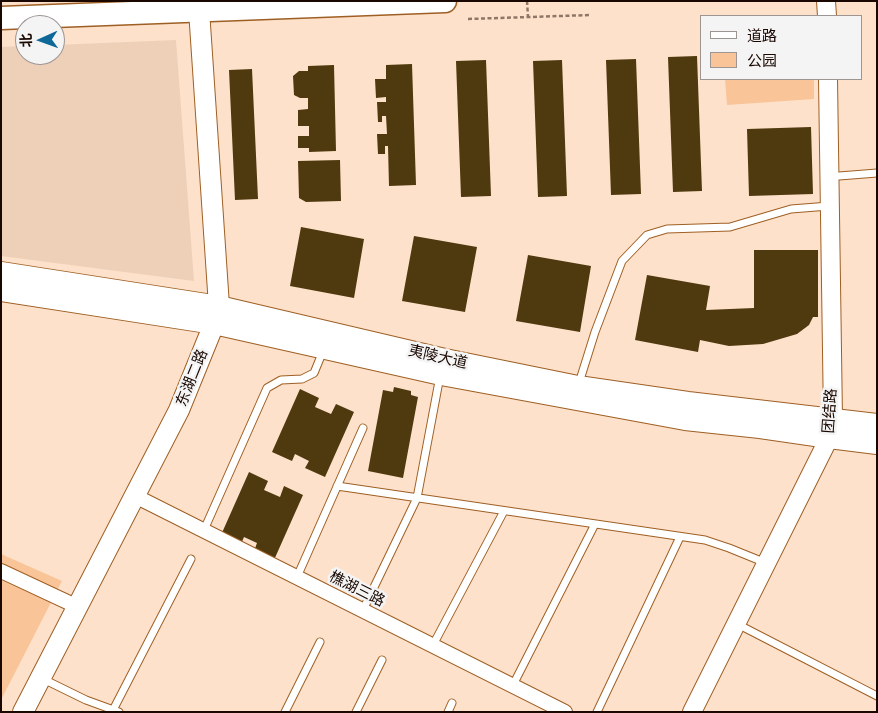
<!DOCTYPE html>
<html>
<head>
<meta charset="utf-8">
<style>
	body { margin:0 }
	#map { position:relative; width:878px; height:713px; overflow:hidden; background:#fee1ca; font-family:Quicksand,"Noto Sans SC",sans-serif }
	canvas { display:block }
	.frame { position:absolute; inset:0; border:2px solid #190700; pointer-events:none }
	.legend { position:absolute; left:700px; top:15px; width:162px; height:65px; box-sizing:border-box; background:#f4f4f4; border:1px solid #9c9592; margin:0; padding:6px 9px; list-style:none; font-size:15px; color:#190700 }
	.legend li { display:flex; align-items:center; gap:10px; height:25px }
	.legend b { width:25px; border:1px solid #9c9592 }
	.north { position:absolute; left:15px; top:15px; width:50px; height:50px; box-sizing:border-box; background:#f4f4f4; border:1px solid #9c9592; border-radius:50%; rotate:268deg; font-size:14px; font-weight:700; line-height:20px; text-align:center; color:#190700 }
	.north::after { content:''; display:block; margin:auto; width:18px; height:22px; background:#0e6898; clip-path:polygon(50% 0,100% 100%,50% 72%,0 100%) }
</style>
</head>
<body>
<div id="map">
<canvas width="878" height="713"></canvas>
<div class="frame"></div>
<ul class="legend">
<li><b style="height:6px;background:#fff"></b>道路</li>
<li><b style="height:14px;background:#fac499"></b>公园</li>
</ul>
<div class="north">北</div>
</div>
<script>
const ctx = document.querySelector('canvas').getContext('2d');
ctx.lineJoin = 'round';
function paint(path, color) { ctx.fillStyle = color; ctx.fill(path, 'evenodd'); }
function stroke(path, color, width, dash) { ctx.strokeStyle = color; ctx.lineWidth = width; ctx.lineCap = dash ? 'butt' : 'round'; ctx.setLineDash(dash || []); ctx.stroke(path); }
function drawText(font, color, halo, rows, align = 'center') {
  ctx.font = font + ' Quicksand,"Noto Sans SC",sans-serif'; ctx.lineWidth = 5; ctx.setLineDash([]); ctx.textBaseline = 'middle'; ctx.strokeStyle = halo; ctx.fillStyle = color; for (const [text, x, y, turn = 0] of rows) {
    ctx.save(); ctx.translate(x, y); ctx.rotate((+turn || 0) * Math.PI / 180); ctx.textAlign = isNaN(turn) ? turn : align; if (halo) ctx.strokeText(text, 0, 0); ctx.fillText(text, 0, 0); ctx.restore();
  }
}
const built = new Path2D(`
	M176,40L194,281L1,256V47L25,46V55H55V45Z`);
const green = new Path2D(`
	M725,79H814V99L727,105Z
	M1,554L62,581L1,700Z`);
const building = new Path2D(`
	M697,56L702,191L673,192L668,57Z
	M636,59L641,194L611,195L606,60Z
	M486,60L491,196L461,197L456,61Z
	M562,60L567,196L538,197L533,61Z
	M412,64L416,185L389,186L388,146H385V154H378L377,134H387L386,116H382V122H378L377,102H386V97L376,98L375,79H386V65Z
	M334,65L336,151L309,152V148H298V136H309V126H298V110L308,109V98H300L294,95L293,76L299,71H308V66Z
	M252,69L258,199L235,200L229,70Z
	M811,127L813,194L749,196L747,129Z
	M340,160L341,201L306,202L299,198L298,161Z
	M301,227L364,239L354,298L290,286Z
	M414,236L477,247L465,312L402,301Z
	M754,250H818V317H813L809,325L797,334L763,344L729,346L700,340L698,352L635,340L647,275L710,286L706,310L754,308Z
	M528,255L591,266L580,332L516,321Z
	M394,387L411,391V395L418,397L403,478L368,471L383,390L393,392Z
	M300,389L319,398L315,407L331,414L336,404L354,412L325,477L305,468L309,461L295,454L292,461L272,452Z
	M249,472L268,481L264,490L280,497L284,486L303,495L274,560L254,551L257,543L244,537L241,544L221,535Z`);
const path = new Path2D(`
	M527,1L528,17
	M468,19L591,15`);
const service = new Path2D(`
	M839,176L877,173
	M579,383L595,332L622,261L647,235L667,229L730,227L791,209L829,206
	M337,486L705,540L729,548L766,563
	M204,530L267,388L281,380L302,379L314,373L323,351
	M297,577L363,428
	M363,610L417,498L440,376
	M745,628L877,696
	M433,645L504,511
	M41,678L86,700L119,712
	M513,685L595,524
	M112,712L191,559
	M285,712L320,642
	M356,712L382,660
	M448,712L452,703
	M597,712L680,537`);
const minor = new Path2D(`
	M135,496L565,712
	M1,571L78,607`);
const tertiary = new Path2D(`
	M826,1L827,16
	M692,712L829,438L833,419L828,79`);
const secondary = new Path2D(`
	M1,272L219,306L445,359L578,386L688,402L877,424
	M1,291L214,324L441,375L685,420L760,428L829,438L877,444
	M23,712L179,410L214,324L219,306L199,10`);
const primary = new Path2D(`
	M1,18L445,1`);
const streetNames = [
	["夷陵大道",438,357,13],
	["东湖二路",192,378,-68],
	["团结路",830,411,-86],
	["樵湖三路",357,589,27]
];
paint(built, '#eed0b8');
paint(green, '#fac499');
paint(building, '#4f390e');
stroke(service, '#9e5f24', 9);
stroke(minor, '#9e5f24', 16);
stroke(tertiary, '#9e5f24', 20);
stroke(secondary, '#9e5f24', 22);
stroke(primary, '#9e5f24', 25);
stroke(path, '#8f7768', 2.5, [4, 2.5]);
stroke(service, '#fff', 7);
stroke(minor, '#fff', 14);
stroke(tertiary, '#fff', 18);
stroke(secondary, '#fff', 20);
stroke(primary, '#fff', 22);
drawText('15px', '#190700', '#f4f4f4', streetNames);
</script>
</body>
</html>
